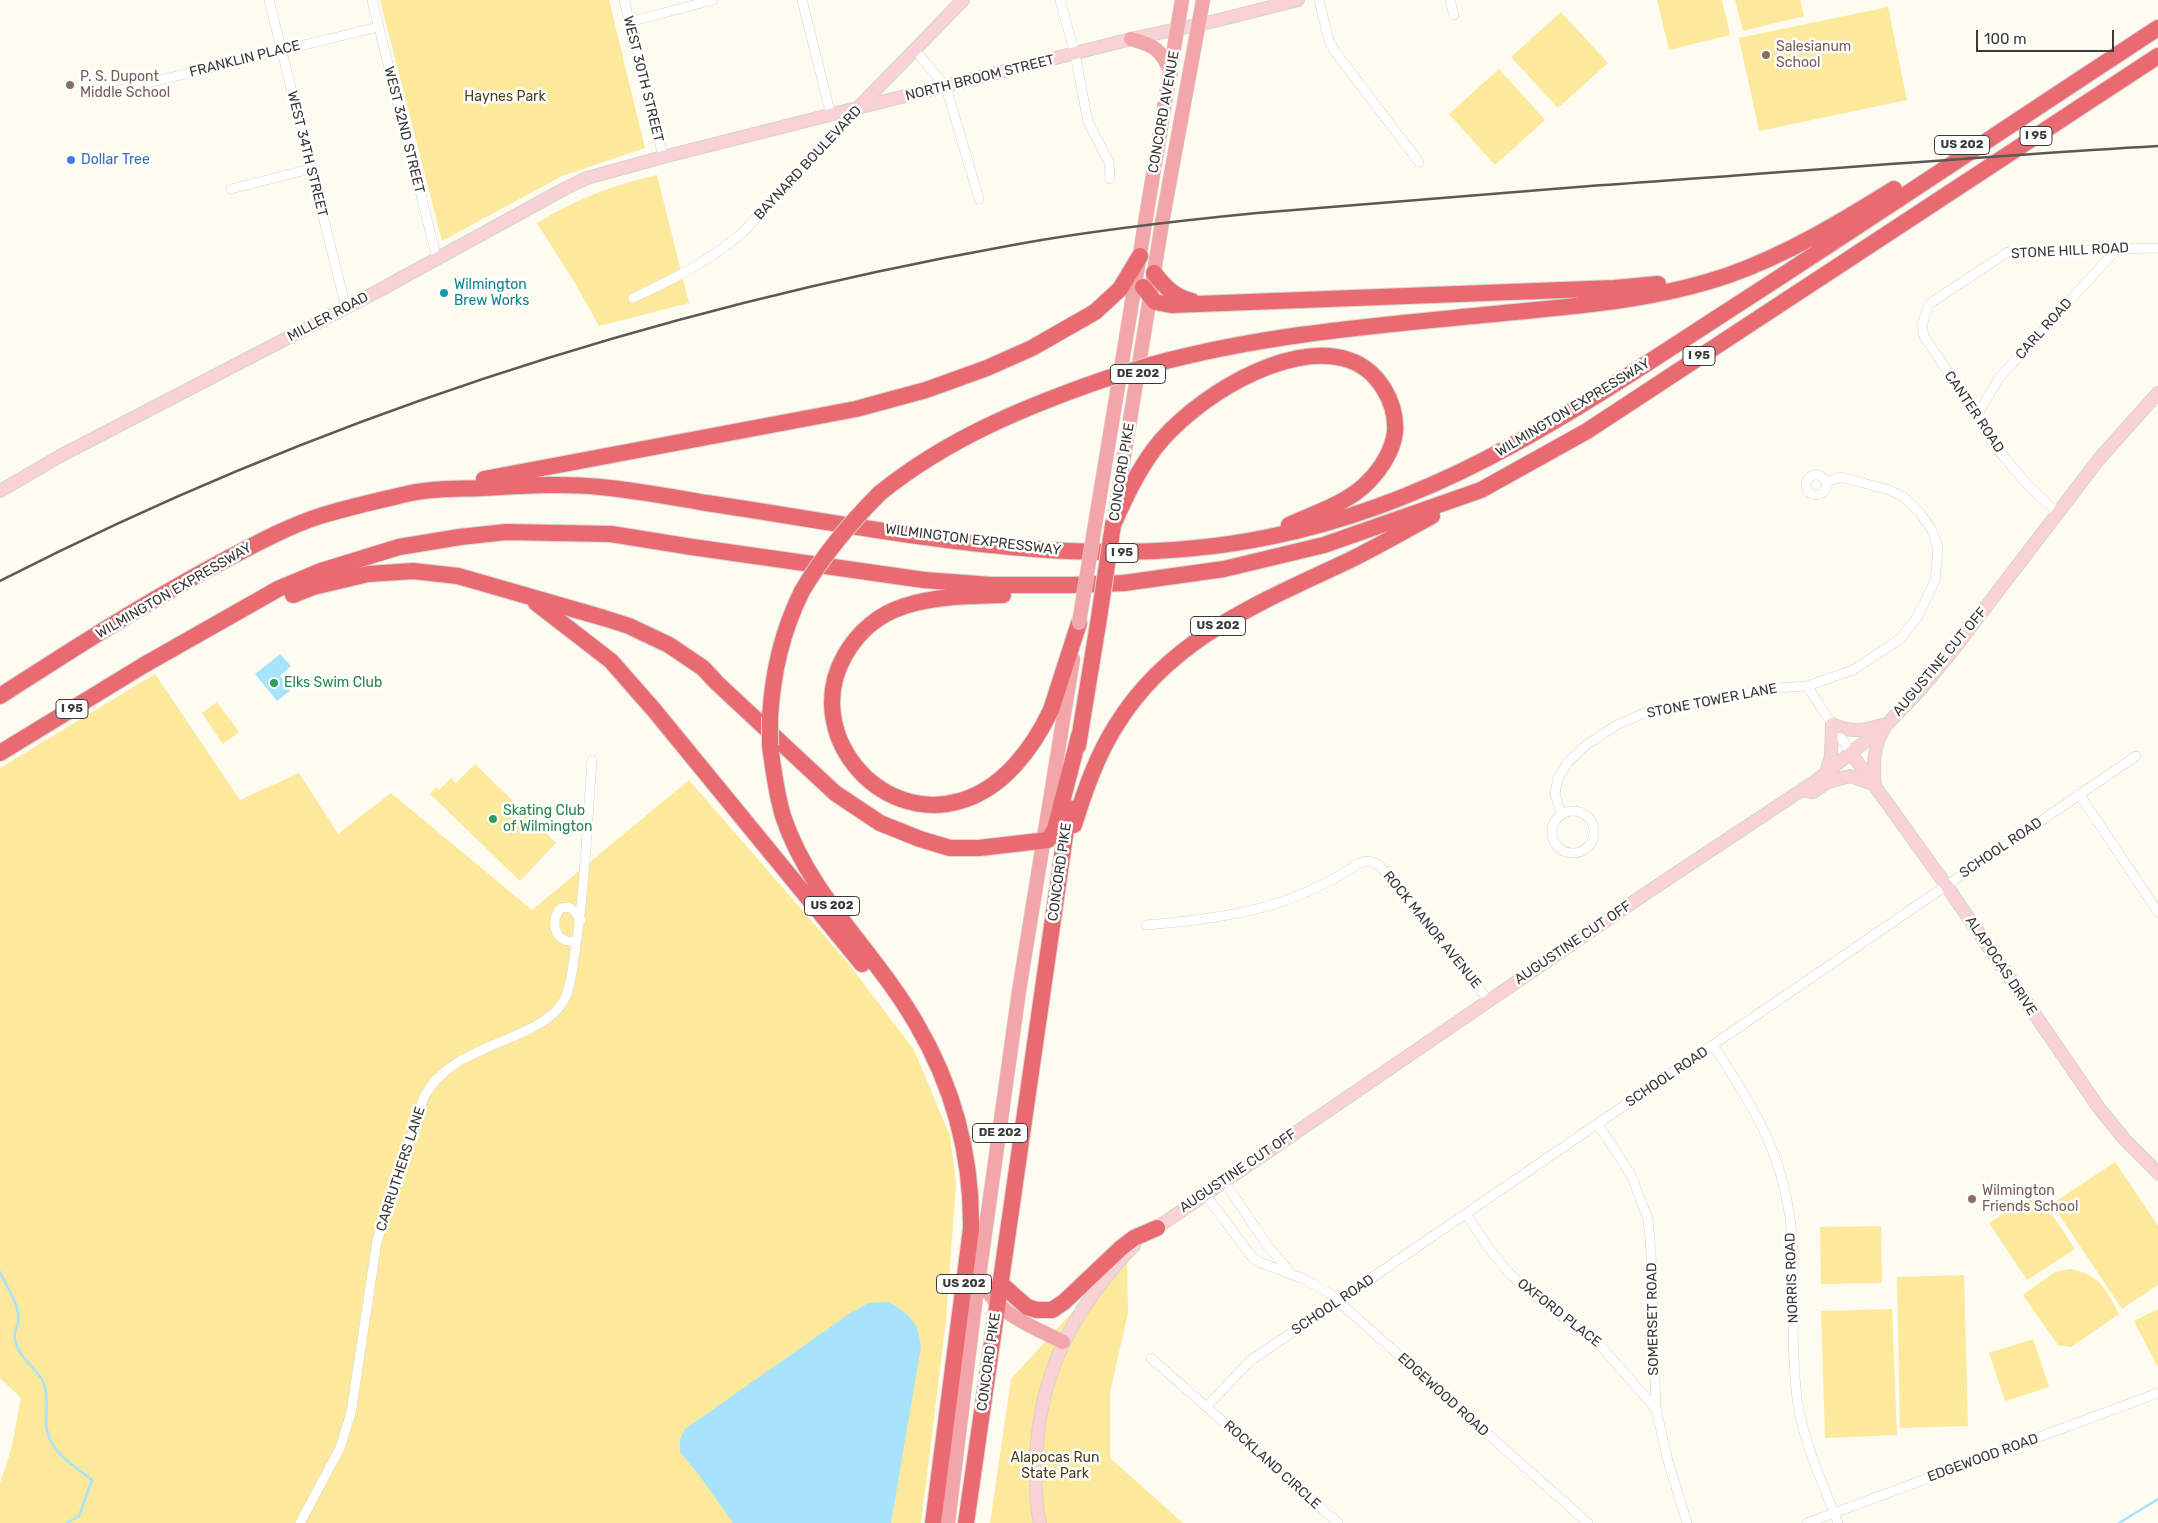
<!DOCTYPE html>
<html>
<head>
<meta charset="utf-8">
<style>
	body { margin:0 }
	#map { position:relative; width:2158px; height:1523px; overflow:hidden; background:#fefbf1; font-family:Rubik,sans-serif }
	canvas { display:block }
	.scale { position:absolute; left:1976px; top:30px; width:138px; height:22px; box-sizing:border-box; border:2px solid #3b3a36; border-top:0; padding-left:6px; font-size:15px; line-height:18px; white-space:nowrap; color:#3b3a36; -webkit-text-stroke:4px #fff; paint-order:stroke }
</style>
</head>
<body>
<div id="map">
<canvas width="2158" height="1523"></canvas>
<div class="scale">100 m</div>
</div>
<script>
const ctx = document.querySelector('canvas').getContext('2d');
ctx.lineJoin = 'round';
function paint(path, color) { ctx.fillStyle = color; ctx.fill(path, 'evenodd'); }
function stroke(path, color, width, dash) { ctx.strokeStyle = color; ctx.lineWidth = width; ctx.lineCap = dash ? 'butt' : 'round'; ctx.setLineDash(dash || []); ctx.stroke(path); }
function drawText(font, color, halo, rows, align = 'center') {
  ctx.font = font + ' Rubik,sans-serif'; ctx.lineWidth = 5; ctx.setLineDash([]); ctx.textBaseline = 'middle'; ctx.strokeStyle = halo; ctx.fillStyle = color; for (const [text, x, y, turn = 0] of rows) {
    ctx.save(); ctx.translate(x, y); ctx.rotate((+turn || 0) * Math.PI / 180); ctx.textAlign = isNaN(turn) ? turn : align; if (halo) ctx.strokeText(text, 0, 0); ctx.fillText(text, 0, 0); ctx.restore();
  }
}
const green = new Path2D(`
	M380,0H609L645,148L562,176L442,241Z
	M1657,0H1722L1730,35L1669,50Z
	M1735,0H1800L1804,16L1743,31Z
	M1888,7L1907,100L1759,131L1739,38Z
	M1561,12L1608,63L1558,108L1511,57Z
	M1499,69L1545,120L1495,165L1449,114Z
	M657,175L689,303L599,326L575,283L537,223C579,198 610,186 657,175Z
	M155,674L240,800L299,773L338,834L391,793L532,910L689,780L848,963L914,1050L950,1136L956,1183L946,1320L921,1523H0V1483L11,1450L21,1398L0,1378V768Z
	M217,702L239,732L223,744L202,713Z
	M475,764L556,843L520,881L430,794L436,787L439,790L451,778L456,783Z
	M2115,1162L2158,1226V1285L2122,1309L2052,1204Z
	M2037,1192L2075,1249L2027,1280L1989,1223Z
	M1881,1226L1882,1283L1821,1284L1820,1227Z
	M1127,1252L1128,1313L1110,1392V1458L1183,1523H990L1011,1379Z
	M2070,1269C2099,1274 2106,1289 2119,1314L2071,1347L2058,1345L2023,1295L2055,1272Z
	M1964,1275L1968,1426L1900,1428L1897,1277Z
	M1892,1309L1897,1435L1825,1438L1821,1311Z
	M2158,1309V1365L2157,1366L2134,1321Z
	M2033,1339L2049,1387L2005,1401L1989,1353Z`);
const water = new Path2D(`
	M280,654L291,666L280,676L291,690L277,701L255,674Z
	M889,1302C910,1315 918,1321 921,1347L891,1523H733L699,1475L680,1452V1439L685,1429L849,1314L868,1303Z`);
const stream = new Path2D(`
	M0,1272C6,1286 21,1306 18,1322C17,1328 13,1333 15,1340C18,1358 38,1368 44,1384C50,1401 43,1418 48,1434C53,1454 77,1468 92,1480L79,1516L67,1523
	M2119,1523L2158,1499`);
const street = new Path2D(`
	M269,0L346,308
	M372,0L437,259
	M624,0L663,157
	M802,0L831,115
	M1060,0L1075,54L1088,122L1109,162L1110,179
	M1319,0L1329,41L1336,53L1419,162
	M1450,0L1454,15
	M629,22L713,0
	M915,50L946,87L979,199
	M111,92L378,27
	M231,189L310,169
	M633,298C672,280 709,261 742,233L857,109
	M1977,415L1999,378L2117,249
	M1806 485a10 10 0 1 1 20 0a10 10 0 1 1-20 0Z
	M2058,514L2026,483L1993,444L1977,415L1924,336L1922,325L1929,304L2008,252L2158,248
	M1807,686L1851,753
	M2079,794L2158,912
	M1552 832a21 21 0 1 1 42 0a21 21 0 1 1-42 0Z
	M1561,814L1555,794L1558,778L1569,761L1586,745L1617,725L1651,710L1777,688L1807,686L1853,670L1900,639L1918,616L1935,581L1938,548L1932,530L1920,513L1904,497L1889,490L1841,477L1826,482
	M1146,925C1225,918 1291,910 1359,863C1368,860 1372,861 1380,866L1489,1001
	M576,941C556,945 548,921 561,908C572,905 575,912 581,920
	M1713,1045C1755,1109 1787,1160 1792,1239C1795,1294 1790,1350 1798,1405C1805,1446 1823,1484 1838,1523
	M1598,1124L1631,1175L1648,1219L1651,1252L1656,1409L1668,1461L1687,1523
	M1224,1181L1267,1245L1291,1273
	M1205,1194L1252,1257L1259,1262L1304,1279L1329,1293L1588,1523
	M1466,1214L1488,1247L1508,1272L1532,1294L1599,1344L1656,1409
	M1151,1358L1338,1523
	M1207,1406L1250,1361L2136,756
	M300,1523L340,1448L351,1413L377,1241L424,1097C446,1055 498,1047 537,1025C548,1019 558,1011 564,1000C572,986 572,967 575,952C585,888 587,824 592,760
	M1807,1523L2158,1393`);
const secondary = new Path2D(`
	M857,109L963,0
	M0,491L60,456L378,291L566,188L587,178L663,157L1131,39L1215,21L1298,0
	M1851,753L1946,885L2099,1108L2126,1141L2158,1173
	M1826,772L1831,756L1832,724C1850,733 1864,731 1882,725
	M1875,785C1873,766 1873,746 1884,729
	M1802,790L1813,792L1828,782L1850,776L1875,785
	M1149,1233L1648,892L1817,780L1887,724L1920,690L1950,654L2099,459L2158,393
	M1040,1523C1035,1503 1036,1483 1036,1462C1038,1390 1061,1333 1106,1277C1115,1267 1123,1255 1134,1246`);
const primary = new Path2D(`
	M1131,39C1154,45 1162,50 1171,73
	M1115,512L1162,223L1203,0
	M1095,525L1182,0
	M981,1277C994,1314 1030,1325 1063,1342
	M948,1523L974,1312L1019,991L1073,659`);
const highway = new Path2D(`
	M1154,273C1165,287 1174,297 1192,301
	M1143,287L1155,302L1171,305L1615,288L1658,284
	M1151,365C1267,333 1385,325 1504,313C1580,306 1656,300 1729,275C1788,254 1841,222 1894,189
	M484,479L856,409L926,390L987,368L1032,348L1095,312L1120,289L1140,256
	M880,493C947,439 1024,407 1105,379
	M1113,525C1125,498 1137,472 1155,448C1191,401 1286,339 1349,360C1378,370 1397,402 1395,432C1393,450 1381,469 1368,482C1348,503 1315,513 1289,525
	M293,595L313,587L368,574L413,571L458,576L604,618L629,626L669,645L703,668L717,683L835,793L880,823L920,839L950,848H979L1048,840L1055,829L1079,736
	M1003,595C971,596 935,596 905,606C879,614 858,632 845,655C801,731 877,825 960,801C1003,789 1033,748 1051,710L1079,623
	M536,603L611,661L654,710L862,964
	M0,696C73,649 146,602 223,561C254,545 286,527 320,516C349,507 381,500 411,493C434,488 459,489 482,488C521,486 561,483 600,487C635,490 671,497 706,503C892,530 1081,576 1269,537C1445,502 1576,409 1723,314C1869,220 2013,123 2158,28
	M770,717C773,671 782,632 802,591
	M770,745C773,769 776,792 783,816C809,895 875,952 916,1023C953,1086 972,1155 971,1229L933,1523
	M1078,746L1098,624
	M0,753L144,665L278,589L321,571L399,547L460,537L506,532L611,534L692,547L924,580L991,585H1072L1124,583L1224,569L1324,545L1481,490L1587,431L2158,56
	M1074,825C1085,790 1097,755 1117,724C1170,638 1261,602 1348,561C1377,547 1404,531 1432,516
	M1000,1283L1027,1307L1037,1310H1052L1064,1302L1121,1248L1134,1238L1157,1228
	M966,1523L1069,808`);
const rail = new Path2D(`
	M0,581C318,418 662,308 1013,245C1094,230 1175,221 1257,213C1368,203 1479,194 1590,186C1780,173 1969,157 2158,146`);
const primaryBridge = new Path2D(`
	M1079,623L1095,525`);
const highwayBridge = new Path2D(`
	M1105,379L1151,365
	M802,591C824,554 850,523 880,493
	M1098,624L1113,525
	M770,717V745`);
const markers = [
	[1766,55,5,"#8d6e63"],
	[70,85,5,"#8d6e63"],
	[71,160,5,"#3f7fe0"],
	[444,293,5,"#0f9aa8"],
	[274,683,5,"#2e9e5b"],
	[493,819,5,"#2e9e5b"],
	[1972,1199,5,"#8d6e63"]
];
const shields = [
	[2036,136,32],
	[1962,145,55],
	[1699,356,32],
	[1138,374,55],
	[1122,553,32],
	[1218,626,55],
	[72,709,32],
	[832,906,55],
	[1000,1133,55],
	[964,1284,55]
];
const shieldNames = [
	["I 95",2036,136],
	["US 202",1962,145],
	["I 95",1699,356],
	["DE 202",1138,374],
	["I 95",1122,553],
	["US 202",1218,626],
	["I 95",72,709],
	["US 202",832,906],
	["DE 202",1000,1133],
	["US 202",964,1284]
];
const educationNames = [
	["Salesianum",1776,47],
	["School",1776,63],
	["P. S. Dupont",80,77],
	["Middle School",80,93],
	["Wilmington",1982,1191],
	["Friends School",1982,1207]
];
const streetNames = [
	["FRANKLIN PLACE",245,59,-14],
	["NORTH BROOM STREET",980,78,-14],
	["WEST 30TH STREET",643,79,76],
	["CONCORD AVENUE",1164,112,-80],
	["WEST 32ND STREET",404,130,76],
	["WEST 34TH STREET",307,154,76],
	["BAYNARD BOULEVARD",808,163,-47],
	["STONE HILL ROAD",2070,251,-3],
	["MILLER ROAD",328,317,-28],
	["CARL ROAD",2044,329,-48],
	["WILMINGTON EXPRESSWAY",1573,408,-31],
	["CANTER ROAD",1974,412,56],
	["CONCORD PIKE",1122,472,-81],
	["WILMINGTON EXPRESSWAY",973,540,7],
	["WILMINGTON EXPRESSWAY",174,591,-30],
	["AUGUSTINE CUT OFF",1940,662,-50],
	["STONE TOWER LANE",1712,701,-11],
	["SCHOOL ROAD",2001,848,-34],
	["CONCORD PIKE",1060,872,-82],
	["ROCK MANOR AVENUE",1432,930,51],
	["AUGUSTINE CUT OFF",1573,943,-34],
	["ALAPOCAS DRIVE",2001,966,56],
	["SCHOOL ROAD",1667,1077,-34],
	["CARRUTHERS LANE",401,1169,-72],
	["AUGUSTINE CUT OFF",1238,1171,-34],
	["NORRIS ROAD",1792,1278,-92],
	["SCHOOL ROAD",1333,1305,-34],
	["OXFORD PLACE",1559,1313,38],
	["SOMERSET ROAD",1653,1319,-91],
	["CONCORD PIKE",989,1362,-82],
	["EDGEWOOD ROAD",1443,1395,42],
	["EDGEWOOD ROAD",1983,1458,-20],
	["ROCKLAND CIRCLE",1272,1465,42]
];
const parkNames = [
	["Haynes Park",505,97],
	["Alapocas Run",1055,1458],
	["State Park",1055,1474]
];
const shopNames = [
	["Dollar Tree",81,160]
];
const cultureNames = [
	["Wilmington",454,285],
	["Brew Works",454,301]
];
const leisureNames = [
	["Elks Swim Club",284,683],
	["Skating Club",503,811],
	["of Wilmington",503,827]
];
paint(green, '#fde99c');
paint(water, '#a8e3fe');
stroke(stream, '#a8e3fe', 2.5);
stroke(street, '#d6d4ca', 10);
stroke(secondary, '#d6d4ca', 14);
stroke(primary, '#d8d8d7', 15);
stroke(highway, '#d8d8d7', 18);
stroke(street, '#fff', 9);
stroke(secondary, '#f8d2d4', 12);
stroke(primary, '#f2a6a9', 14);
stroke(highway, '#e96a70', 16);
stroke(rail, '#5a5954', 2.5);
stroke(primaryBridge, '#d8d8d7', 15, []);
stroke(highwayBridge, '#d8d8d7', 18, []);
stroke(primaryBridge, '#f2a6a9', 14);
stroke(highwayBridge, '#e96a70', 16);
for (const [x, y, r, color] of markers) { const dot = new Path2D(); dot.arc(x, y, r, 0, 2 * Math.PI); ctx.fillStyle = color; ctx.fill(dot); stroke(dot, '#fff', 2); }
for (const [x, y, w] of shields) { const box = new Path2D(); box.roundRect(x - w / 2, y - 9.5, w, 19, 4); ctx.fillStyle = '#fff'; ctx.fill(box); stroke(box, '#3b3a36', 1); }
drawText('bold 12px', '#3b3a36', null, shieldNames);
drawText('14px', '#785e54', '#fff', educationNames, 'left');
drawText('14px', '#3b3a36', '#fff', streetNames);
drawText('14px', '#4b4119', '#fff', parkNames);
drawText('14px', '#366cbe', '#fff', shopNames, 'left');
drawText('14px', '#0d838f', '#fff', cultureNames, 'left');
drawText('14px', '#27864d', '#fff', leisureNames, 'left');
</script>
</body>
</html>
